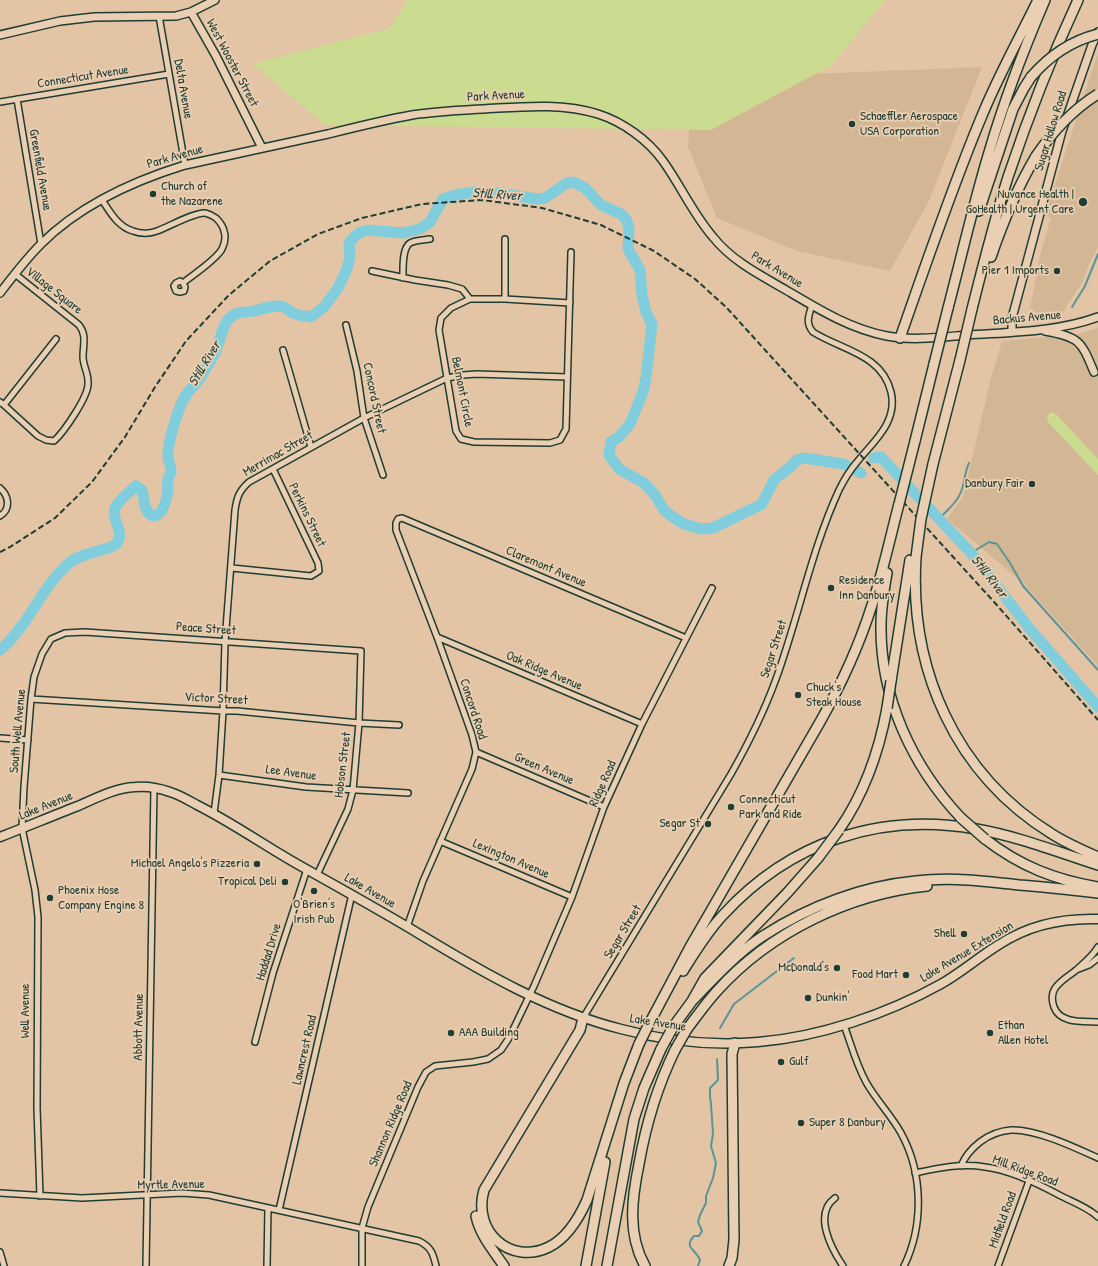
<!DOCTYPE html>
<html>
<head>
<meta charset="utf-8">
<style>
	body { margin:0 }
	canvas { display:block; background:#e3c4a4 }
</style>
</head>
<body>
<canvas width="1098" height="1266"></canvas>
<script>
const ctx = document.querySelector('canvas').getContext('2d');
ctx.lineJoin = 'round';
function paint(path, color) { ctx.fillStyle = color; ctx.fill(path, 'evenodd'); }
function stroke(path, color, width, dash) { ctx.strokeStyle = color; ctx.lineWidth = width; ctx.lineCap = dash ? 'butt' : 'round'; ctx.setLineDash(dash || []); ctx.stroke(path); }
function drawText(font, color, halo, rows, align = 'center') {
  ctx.font = font + ' "Patrick Hand",sans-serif'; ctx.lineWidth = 3.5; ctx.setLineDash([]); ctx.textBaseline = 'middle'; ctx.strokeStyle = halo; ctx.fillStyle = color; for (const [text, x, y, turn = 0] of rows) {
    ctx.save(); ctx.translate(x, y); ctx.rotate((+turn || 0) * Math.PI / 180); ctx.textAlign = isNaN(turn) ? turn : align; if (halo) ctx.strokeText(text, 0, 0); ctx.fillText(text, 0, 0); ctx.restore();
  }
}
const built = new Path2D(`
	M694,49L758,76L982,67L929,201L890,271L797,251L717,218L688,147Z
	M1098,52V247L1088,266L1083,281L1061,315L1041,317L1030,308L1040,255L1051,218L1045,215Z
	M1098,328V666L1023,583L947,519L963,497L991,378L1002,341L1079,334Z`);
const green = new Path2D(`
	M407,0H885L832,65L711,130L325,125L253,64L390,28Z
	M1052,412L1057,415L1098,459V475L1048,422L1047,417L1050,413Z`);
const stream = new Path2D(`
	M1072,307L1085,286L1098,254
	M939,519C946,511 956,504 960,494C965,485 964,473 969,463
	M971,553L989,542L997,544L1010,563L1023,586L1098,670
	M720,1028L734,1004L794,958
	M698,1266L700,1260C696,1249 683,1248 694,1236H699L702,1231L698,1222L700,1215L706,1203V1196L713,1178L716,1163L711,1146L713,1134L711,1104L710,1096V1088L718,1080L717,1059`);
const river = new Path2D(`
	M874,458L881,457L971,553L1030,629L1098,707
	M0,650C11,642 16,633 24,623C37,604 50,580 68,564C76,556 89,554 101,550C107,548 112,548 117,543C125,532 111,520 115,508C119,500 129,492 136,486L142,490C144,497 144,520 157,515C163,513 167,498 168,491C168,487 167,483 168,479C169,476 171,474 171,471C171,465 168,461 168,456C167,444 179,405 186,395C189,390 194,386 198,381C204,372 210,362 215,353C220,343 222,323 231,317C239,310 245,313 254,311C263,309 274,304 284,307C286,308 289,311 291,312C298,316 304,316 311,317L324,307L338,288L347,269L350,257L349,243L354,237L361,232L368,230L403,233L419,229L426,225L430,222L443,199L455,195L473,192L497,193L538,199L545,198L567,183L573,182L585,188L601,205L621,214L626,219L629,228L628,249L640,270L642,295L646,312L652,324L646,378L643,392L630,424L619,437L611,442L609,455L619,469L644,483L655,495L664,510L670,515L684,524L701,529L713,528L762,504L774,480L790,467L797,460L804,458L844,464L861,473`);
const street = new Path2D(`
	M159,16L185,165
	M17,99L41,244
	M0,102L169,74
	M102,200C110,212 118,227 133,231C141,234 149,234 157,231C168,227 195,212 205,213C210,214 213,216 216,218C220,222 223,226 224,231C226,237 225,243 222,249C216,260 194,274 183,283L180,281L176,283L174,286L176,291L180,292L184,291L185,287L183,283
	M505,239V299
	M372,271L415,280L448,285L462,289L470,299
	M403,278C403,269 402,248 410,243C415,240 424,240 430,239
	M570,303L505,299H470L451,308L441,318L439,330L456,431L461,439L474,442L550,443L560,440L566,429L571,252
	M346,325L357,371L364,418L383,475
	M283,350L311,447
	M0,402L4,405L38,436L46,440L54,441C64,432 88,397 88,384C89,374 83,366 83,357C83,345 87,335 79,325L15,274
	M4,405L56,339
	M0,488C9,496 11,509 0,516
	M232,568L311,576L319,571L318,563L273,469
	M437,637L642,724
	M31,699L223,711H237L359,723L399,725
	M0,738L28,740
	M476,752L604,807
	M219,775L306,787L408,793
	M214,813L219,775L223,711L225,642L235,510C237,497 239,491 249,482L364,418L447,378L463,375L477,374L567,377
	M440,841L572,897
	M407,927L423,881L472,769L476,752L472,735L437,637L396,530V523L398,519L402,518L686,638
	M1098,947C1093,956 1083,964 1075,971C1062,981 1047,988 1054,1007C1060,1024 1084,1021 1098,1022
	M1076,970L1089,965L1098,958
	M583,1018L731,774C748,744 764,712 776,679C799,616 811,551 839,490C844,480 850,470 857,462C874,441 898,422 891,392C882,354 841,350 813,332C805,323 809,315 812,305
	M844,1025C851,1044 856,1064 866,1082C876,1100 891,1115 901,1133C923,1173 924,1225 904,1266
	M255,1042L273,973L307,869
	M961,1166C965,1156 971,1149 980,1142C989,1135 999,1131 1011,1130C1036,1129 1074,1147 1098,1158
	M915,1173C938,1168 961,1163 985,1167C1010,1170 1039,1184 1061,1196C1073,1202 1089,1208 1098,1217
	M0,1193L82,1198L182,1193L209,1195L419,1241C431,1247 433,1253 436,1266
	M40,1196L37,1108L38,917L35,890L22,828L24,787L31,699L34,677L42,654L51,639L65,633L85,632L361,651L359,723L353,790L348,809L317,875
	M835,1198C813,1214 831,1248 843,1266
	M279,1210L352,894
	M0,1252L4,1266
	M146,1266L154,787
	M267,1266L268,1208
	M362,1266V1228L368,1207L418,1087L426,1072L435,1066L473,1062L488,1059L501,1050L509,1038L534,986L572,897L604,807L642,724L712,588
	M998,1266L1029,1181`);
const secondary = new Path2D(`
	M191,12L216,56L262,148
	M0,35L60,21L94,17L176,16L191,12L215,0
	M0,293C13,276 26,259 41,244C80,205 133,181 185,165C232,155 280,144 328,134C356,127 384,120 412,115C440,111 469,110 498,108C531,106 566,104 598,114C623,122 648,140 663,161C681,186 693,214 713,237C732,261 760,275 786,290C818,309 850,329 887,336C913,341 942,337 968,335C1011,332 1057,332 1098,317
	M1045,331C1080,337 1081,341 1094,372
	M1012,332V318L1062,131L1092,45L1098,32`);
const primary = new Path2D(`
	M0,837C26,827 52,816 78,806C96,798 115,788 135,787C146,786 159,788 170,792C180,795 188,800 197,805C235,824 269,849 306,869C345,891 383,912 421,935C484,973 549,1011 621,1029C665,1041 713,1046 758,1042C820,1037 887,1014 941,984C962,972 980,956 1000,944C1029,925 1064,918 1098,919`);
const highway = new Path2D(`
	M979,211L1013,109L1024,88L1031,77
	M991,257C1003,222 1017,188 1036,156
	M948,308C962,255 974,201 990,149C1005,98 1024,49 1045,0
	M972,309C983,265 994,221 1008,177C1028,117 1051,58 1078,0
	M900,338C926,264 951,190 981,118C997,78 1019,39 1038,0
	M915,441L934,364
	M933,464L960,360
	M916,557C909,669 955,774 1052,834C1066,843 1082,850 1098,857
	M887,573C884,590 881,607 881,625C880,697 912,766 961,818
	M891,681L910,560
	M839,830C864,794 879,752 887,708
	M985,839C1020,866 1055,880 1098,887
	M683,971C695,952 707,932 723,915C790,842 879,812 976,829C1017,836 1058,852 1098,865
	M692,1001C714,978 737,953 763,936C809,906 863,886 916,881C951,877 985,881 1019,885C1046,887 1072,890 1098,893
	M583,1018L580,1030L484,1190C472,1231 510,1266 549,1247C567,1238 579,1218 587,1200L624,1083L639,1044
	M649,1024L690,947L820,722C841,685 859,646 872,605C883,572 890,538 899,504
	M673,1027L692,1001L705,978L788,892L818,858
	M687,1029C697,1016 706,1003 717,991C770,932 849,894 927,886
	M476,1216C480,1235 493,1250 504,1266
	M586,1266L605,1162
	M607,1266L634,1119L644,1088L661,1049
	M645,1266C627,1234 632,1198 639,1164C646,1124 657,1087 675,1050
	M729,1266L732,1258L734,1240L732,1054L735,1043`);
const rail = new Path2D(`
	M0,552L10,547L55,518L92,482L125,437L155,387L186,341L229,295L270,261L318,234L362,218L422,204L482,200L542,208L601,225L654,251L695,279L726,307L995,603L1098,720`);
const highwayBridge = new Path2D(`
	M1031,77C1049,56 1070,41 1098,34
	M1036,156C1053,131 1072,110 1098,94
	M960,360L972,309
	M934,364L948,308
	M899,504L915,441
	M916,557L921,519L933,464
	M887,708L891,681
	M961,818L985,839
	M818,858L839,830
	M639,1044L649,1024
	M661,1049L673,1027
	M675,1050L687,1029`);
const markers = [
	[852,124,4,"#1f3d34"],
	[153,194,4,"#1f3d34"],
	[1083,202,5,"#1f3d34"],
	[1057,271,4,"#1f3d34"],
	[1032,484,4,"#1f3d34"],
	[831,588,4,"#1f3d34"],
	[798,695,4,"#1f3d34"],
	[731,807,4,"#1f3d34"],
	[708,824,4,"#1f3d34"],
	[257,864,4,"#1f3d34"],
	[285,882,4,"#1f3d34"],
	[314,891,4,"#1f3d34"],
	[50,898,4,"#1f3d34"],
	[964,934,4,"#1f3d34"],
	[837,968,4,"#1f3d34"],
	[906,975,4,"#1f3d34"],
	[808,998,4,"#1f3d34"],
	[451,1033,4,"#1f3d34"],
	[990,1033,4,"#1f3d34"],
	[781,1062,4,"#1f3d34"],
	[801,1123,4,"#1f3d34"]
];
const streetNames = [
	["West Wooster Street",232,63,62],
	["Connecticut Avenue",83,77,-9],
	["Delta Avenue",183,89,80],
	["Park Avenue",496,96,-3],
	["Sugar Hollow Road",1051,131,-73],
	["Park Avenue",175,157,-16],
	["Greenfield Avenue",40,170,80],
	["Park Avenue",777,270,31],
	["Village Square",54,291,38],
	["Backus Avenue",1027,318,-5],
	["Belmont Circle",462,392,79],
	["Concord Street",374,398,78],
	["Merrimac Street",278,454,-30],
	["Perkins Street",307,515,64],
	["Claremont Avenue",546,567,23],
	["Peace Street",206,629,4],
	["Segar Street",774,649,-72],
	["Oak Ridge Avenue",544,671,23],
	["Victor Street",216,699,3],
	["Concord Road",473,709,72],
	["South Well Avenue",18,731,-85],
	["Hobson Street",343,765,-83],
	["Green Avenue",544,769,23],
	["Lee Avenue",291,773,8],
	["Ridge Road",603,784,-66],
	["Lake Avenue",46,806,-22],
	["Lexington Avenue",511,859,23],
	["Lake Avenue",370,891,30],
	["Segar Street",623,932,-59],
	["Haddad Drive",269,952,-73],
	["Lake Avenue Extension",967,952,-31],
	["Well Avenue",26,1011,-90],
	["Lake Avenue",658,1023,9],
	["Abbott Avenue",139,1027,-89],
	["Lawncrest Road",305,1050,-77],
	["Shannon Ridge Road",391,1124,-67],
	["Mill Ridge Road",1025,1171,20],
	["Myrtle Avenue",171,1185,-1],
	["Midfield Road",1003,1220,-70]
];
const poiNames = [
	["Schaeffler Aerospace",860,117],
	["USA Corporation",860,132],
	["Church of",161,187],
	["the Nazarene",161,202],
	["Nuvance Health |",1074,195,"right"],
	["GoHealth | Urgent Care",1074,210,"right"],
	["Pier 1 Imports",1049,271,"right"],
	["Danbury Fair",1024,484,"right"],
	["Residence",839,581],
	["Inn Danbury",839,596],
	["Chuck's",806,688],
	["Steak House",806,703],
	["Connecticut",739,800],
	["Park and Ride",739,815],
	["Segar St",700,824,"right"],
	["Michael Angelo's Pizzeria",249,864,"right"],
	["Tropical Deli",277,882,"right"],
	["Phoenix Hose",58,891],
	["Company Engine 8",58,906],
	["O'Brien's",314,905,"center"],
	["Irish Pub",314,920,"center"],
	["Shell",956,934,"right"],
	["McDonald's",829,968,"right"],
	["Food Mart",898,975,"right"],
	["Dunkin'",816,998],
	["Ethan",998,1026],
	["Allen Hotel",998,1041],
	["AAA Building",459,1033],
	["Gulf",789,1062],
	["Super 8 Danbury",809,1123]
];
const waterNames = [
	["Still River",497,195,4],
	["Still River",205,364,-59],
	["Still River",989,577,52]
];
paint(built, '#d3b795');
paint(green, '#cbdc90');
stroke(stream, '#599499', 2);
stroke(river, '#80cedd', 11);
stroke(street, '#1f3d34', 8);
stroke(secondary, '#1f3d34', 10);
stroke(primary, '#1f3d34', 11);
stroke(highway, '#1f3d34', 12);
stroke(street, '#ebcfb2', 5);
stroke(secondary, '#ebcfb2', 7);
stroke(primary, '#ebcfb2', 8);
stroke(highway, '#ebcfb2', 9);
stroke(rail, '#1f3d34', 2, [6, 3]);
stroke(highwayBridge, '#1f3d34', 12, []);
stroke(highwayBridge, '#ebcfb2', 9);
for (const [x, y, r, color] of markers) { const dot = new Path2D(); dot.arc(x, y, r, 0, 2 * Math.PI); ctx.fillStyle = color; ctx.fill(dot); stroke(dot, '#ebcfb2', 1.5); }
drawText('13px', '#1f3d34', '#ebcfb2', streetNames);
drawText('13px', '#1f3d34', '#ebcfb2', poiNames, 'left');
drawText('italic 14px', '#24443c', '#ebcfb2', waterNames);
</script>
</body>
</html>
